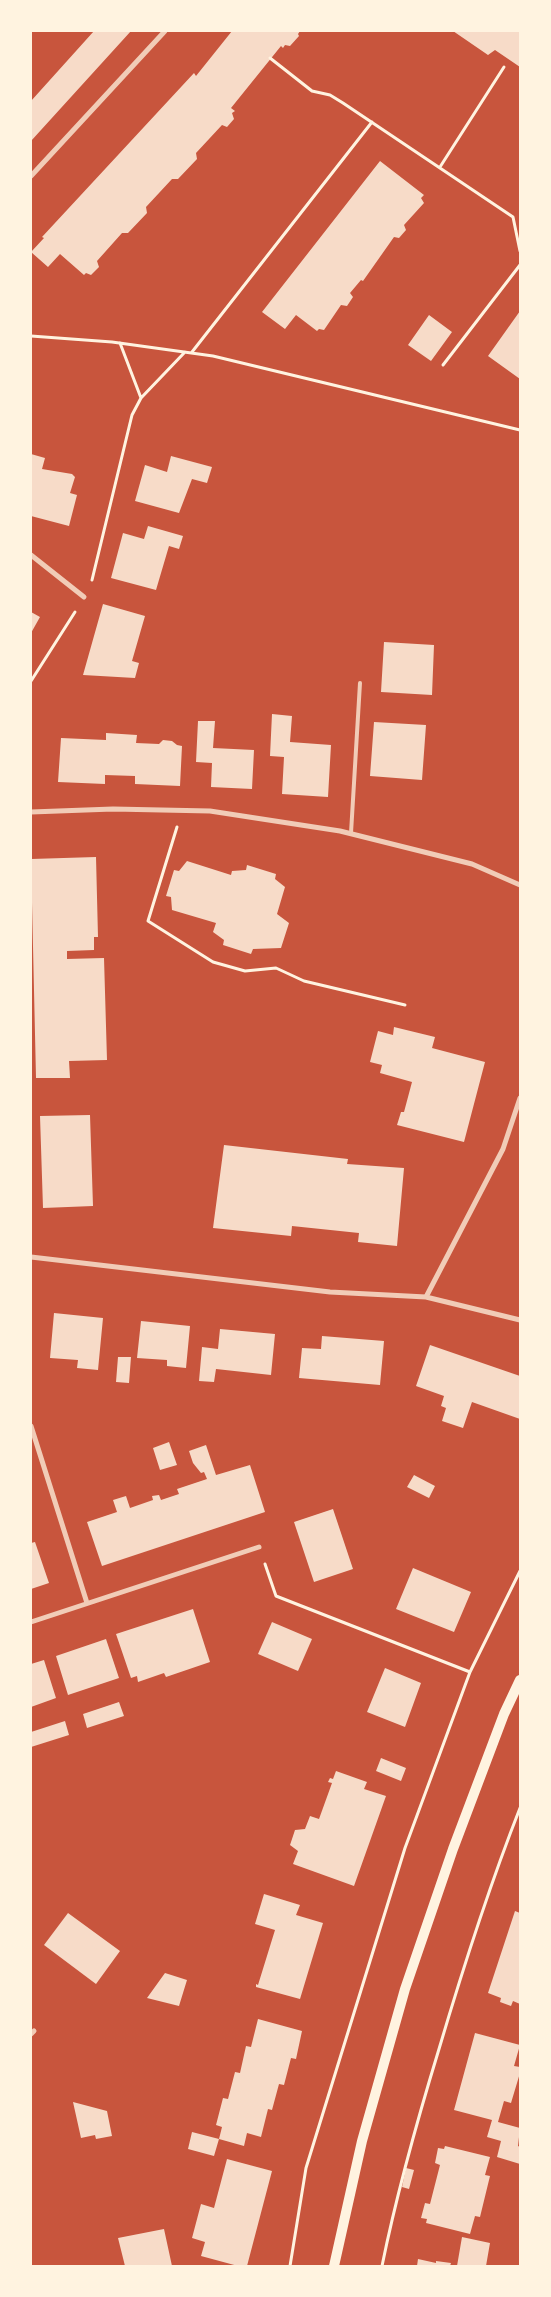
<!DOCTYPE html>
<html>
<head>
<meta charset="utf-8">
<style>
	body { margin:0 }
	#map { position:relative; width:551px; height:2297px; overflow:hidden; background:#c8553d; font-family:"Open Sans",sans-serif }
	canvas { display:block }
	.frame { position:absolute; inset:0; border:32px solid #fff3e0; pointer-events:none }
</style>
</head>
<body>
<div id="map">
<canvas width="551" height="2297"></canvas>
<div class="frame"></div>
</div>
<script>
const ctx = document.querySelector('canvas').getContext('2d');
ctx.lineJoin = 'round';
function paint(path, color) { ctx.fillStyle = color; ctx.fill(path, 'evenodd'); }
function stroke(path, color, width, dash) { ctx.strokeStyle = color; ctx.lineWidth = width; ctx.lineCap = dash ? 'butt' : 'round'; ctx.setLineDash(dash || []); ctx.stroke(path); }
const building = new Path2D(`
	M94,31H131L31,141V101Z
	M232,31H300L298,34L299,36L290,46L285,45L283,48L281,46L231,108L235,111L232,113L234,119L227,127L222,125L196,153L197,159L178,179H172L146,207L147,213L128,233H122L97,261L99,267L91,275L86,273L84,275L60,254L48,267L31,252L44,238L42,237L194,73L196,76Z
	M453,31H520V67L495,50L488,55Z
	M380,161L424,195L421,198L424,203L404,225L406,230L399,238L394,237L363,281L361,280L350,293L353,297L347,306L341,305L324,330L319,329L317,331L296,315L285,329L262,312Z
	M520,311V379L488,356Z
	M429,315L452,332L431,361L408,345Z
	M31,454L45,458L42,469L72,474L75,477L70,493L77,495L69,526L31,516Z
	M171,456L212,467L207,483L192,479L179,513L135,501L145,465L167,472Z
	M148,526L183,536L179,549L169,546L156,590L111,578L123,533L144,539Z
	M103,604L145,616L132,661L139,663L135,678L83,675Z
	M31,612L40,617L31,633Z
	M384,642L434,645L432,695L381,692Z
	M272,714L292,716L290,742L331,745L328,797L282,794L284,757L270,756Z
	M198,721H215L213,748L254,750L252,789L211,787L212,763L196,762Z
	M374,722L426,725L422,780L370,776Z
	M106,733L137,735L136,743L159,744L163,740L172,741L177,745L182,746L180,786L135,784V776L105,775V784L58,782L61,738L106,740Z
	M96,857L98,937H94V950L67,951V959L104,958L107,1060L69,1061L70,1078H36L31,859Z
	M187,861L231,875L232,871L246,870L247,865L276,874L275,879L285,887L277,914L289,923L281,948L253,949L251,954L223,945L224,940L213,932L216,923L172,910L171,897L166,896L174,870L179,871Z
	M394,1027L435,1037L432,1048L485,1062L464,1142L397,1125L401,1112H404L412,1082L380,1073L382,1065L370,1062L378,1031L393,1035Z
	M90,1115L93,1206L43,1208L40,1116Z
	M224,1145L348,1159L347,1164L404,1168L397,1246L358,1242L359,1233L292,1226L291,1236L213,1228Z
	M54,1313L103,1318L98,1370L77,1368L78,1360L50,1358Z
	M141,1321L190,1326L186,1368L167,1366V1360L137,1358Z
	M220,1329L275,1334L271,1375L216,1369L214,1382L199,1381L202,1347L218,1349Z
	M322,1336L384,1341L380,1385L299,1378L302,1348L321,1349Z
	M430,1345L520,1376V1419L472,1402L463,1428L442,1421L446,1408L441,1406L444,1396L416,1386Z
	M118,1357H131L129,1383L116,1382Z
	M169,1442L177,1465L160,1470L153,1448Z
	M206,1445L216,1475L250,1465L265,1512L102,1566L87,1522L117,1512L113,1500L126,1496L130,1508L153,1500L152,1496L159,1495L161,1500L179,1494L177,1489L207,1479L204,1472L201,1473L193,1463L189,1451Z
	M414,1475L435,1486L429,1498L407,1487Z
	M333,1509L353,1569L314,1582L294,1522Z
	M35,1542L49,1583L31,1589V1543Z
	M413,1568L471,1592L454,1632L396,1609Z
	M193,1609L210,1662L166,1677L164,1673L138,1682L137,1676L131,1678L116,1634Z
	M272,1622L312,1639L298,1671L258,1654Z
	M106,1639L119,1678L68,1695L56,1656Z
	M44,1660L56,1698L31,1707V1664Z
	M385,1668L421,1683L405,1727L367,1712Z
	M119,1702L124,1716L87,1728L83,1714Z
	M65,1721L69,1735L31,1747V1732Z
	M381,1758L406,1768L401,1781L376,1771Z
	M336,1771L367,1782L364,1789L386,1796L354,1886L293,1864L298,1851L290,1845L295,1830L305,1829L310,1816L319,1819L332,1783L328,1782L330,1778L333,1779Z
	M264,1894L300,1905L296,1915L323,1923L300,1999L256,1987V1984L258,1985L275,1930L255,1924Z
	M515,1911L520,1913V2004L513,2001L511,2006L500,2002L501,1998L488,1993Z
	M68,1913L120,1951L96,1984L44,1945Z
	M165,1973L187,1980L179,2006L147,1998Z
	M258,2019L302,2031L296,2059L291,2058L284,2085L279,2084L272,2110L268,2109L261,2137L247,2133L244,2146L219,2139L214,2156L188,2149L192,2132L219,2139L222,2127L216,2125L223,2098L228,2099L235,2072L240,2073L246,2046L251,2047Z
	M475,2033L520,2045L514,2066L520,2067V2073L511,2103L504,2101L498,2122L520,2128L518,2146L520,2147V2164L497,2157L501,2141L487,2137L492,2120L454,2110Z
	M73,2102L107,2111L112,2136L96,2139L95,2135L81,2138Z
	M445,2146L490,2157L485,2175L490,2176L480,2217L475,2216L470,2234L426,2223L427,2219L421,2218L425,2203L430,2204L440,2165L435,2163L438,2148L444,2149Z
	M227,2159L272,2171L247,2266H238L201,2256L205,2242L192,2238L201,2204L214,2208Z
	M406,2168L414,2170L409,2189L402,2187Z
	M164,2229L172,2266H125L118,2238Z
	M462,2237L490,2243L486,2266H457Z
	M418,2259L436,2263V2261L451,2263L450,2266H417Z`);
const path = new Path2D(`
	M270,58L312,91L330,95L343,103L513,217L520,251
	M440,167L504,67
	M31,336L112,342L213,356L520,430
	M120,343L141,398
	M192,352L372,122
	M443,365L520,265
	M92,580L132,415L141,398L185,352
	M31,681L75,612
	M177,827L148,921L213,962L245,971L276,968L304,981L405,1005
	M265,1564L276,1596L470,1672
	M290,2266L306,2168L405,1848L470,1672L520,1571
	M382,2266C397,2192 417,2121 439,2049C463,1968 489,1887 520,1808`);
const service = new Path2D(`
	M351,833L360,683`);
const minor = new Path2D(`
	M31,176L165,31
	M31,555L84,597
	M31,812L113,809L210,811L340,831L472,864L520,885
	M31,1257L330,1292L426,1297L520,1320
	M426,1297L503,1149L520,1098
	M31,1426L87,1603
	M31,1622L259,1547
	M31,2034L34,2031`);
const secondary = new Path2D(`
	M334,2266L362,2141L405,1989L453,1849L504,1714L520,1680`);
paint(building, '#f7dbc8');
stroke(path, '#fff3e0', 3);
stroke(service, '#f1ccb7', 4);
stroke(minor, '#f1ccb7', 5);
stroke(secondary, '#fff3e0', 10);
</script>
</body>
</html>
